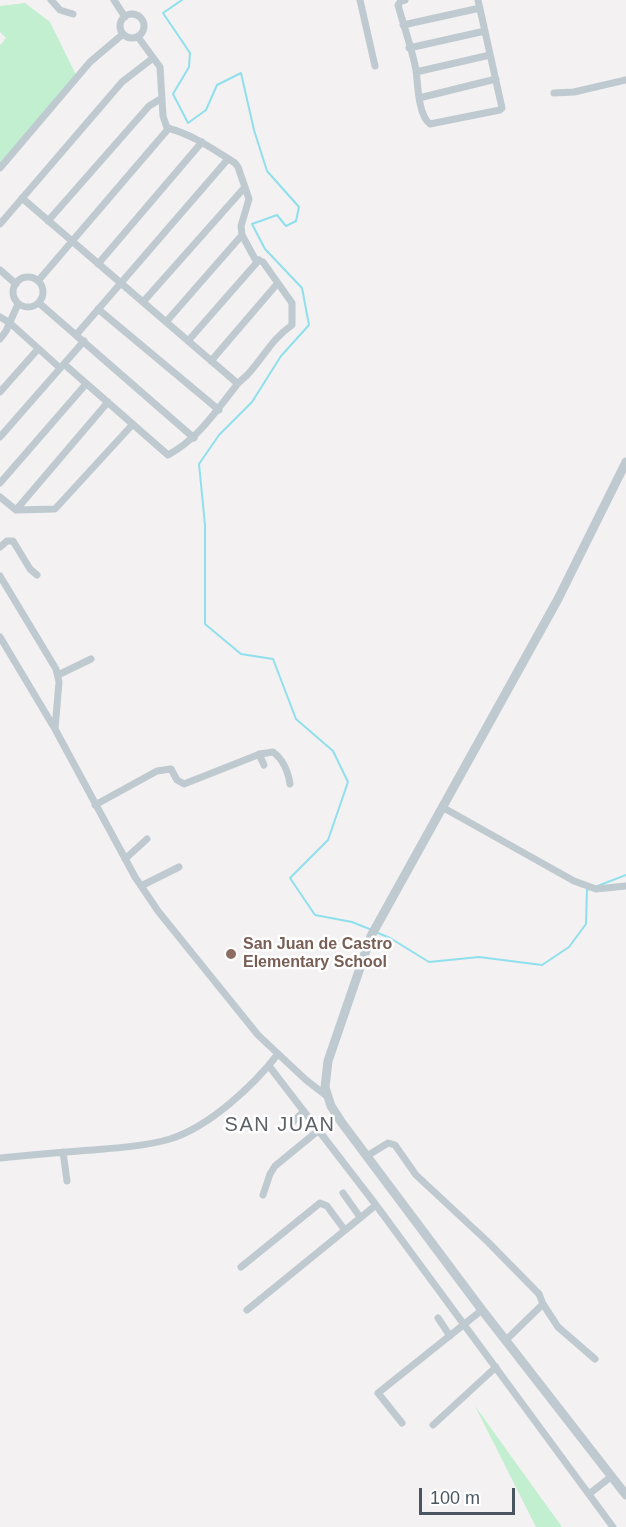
<!DOCTYPE html>
<html>
<head>
<meta charset="utf-8">
<style>
	body { margin:0 }
	#map { position:relative; width:626px; height:1527px; overflow:hidden; background:#f3f1f1; font-family:Helvetica,sans-serif }
	canvas { display:block }
	.scale { position:absolute; left:419px; top:1488px; width:96px; height:27px; box-sizing:border-box; border:3px solid #49565f; border-top:0; padding-left:8px; font-size:18px; line-height:21px; white-space:nowrap; color:#49565f; -webkit-text-stroke:4px #fff; paint-order:stroke }
</style>
</head>
<body>
<div id="map">
<canvas width="626" height="1527"></canvas>
<div class="scale">100 m</div>
</div>
<script>
const ctx = document.querySelector('canvas').getContext('2d');
ctx.lineJoin = 'round';
function paint(path, color) { ctx.fillStyle = color; ctx.fill(path, 'evenodd'); }
function stroke(path, color, width, dash) { ctx.strokeStyle = color; ctx.lineWidth = width; ctx.lineCap = dash ? 'butt' : 'round'; ctx.setLineDash(dash || []); ctx.stroke(path); }
function drawText(font, color, halo, rows, align = 'center') {
  ctx.font = font + ' Helvetica,sans-serif'; ctx.lineWidth = 5; ctx.setLineDash([]); ctx.textBaseline = 'middle'; ctx.strokeStyle = halo; ctx.fillStyle = color; for (const [text, x, y, turn = 0] of rows) {
    ctx.save(); ctx.translate(x, y); ctx.rotate((+turn || 0) * Math.PI / 180); ctx.textAlign = isNaN(turn) ? turn : align; if (halo) ctx.strokeText(text, 0, 0); ctx.fillText(text, 0, 0); ctx.restore();
  }
}
const green = new Path2D(`
	M25,3L50,22L78,79L0,166V45L6,38L0,32V6Z
	M475,1406L562,1527H536Z`);
const stream = new Path2D(`
	M182,0L163,13L190,53L189,67L173,94L188,123L206,110L217,85L241,73L254,130L267,171L299,207L296,221L286,226L277,215L252,224L265,249L302,288L309,325L281,356L252,402L219,435L199,464L205,525V624L241,654L273,659L296,719L333,751L348,782L328,840L290,878L315,915L352,922L372,930
	M595,887L626,875
	M378,933L390,938L429,962L479,957L542,965L569,947L586,924L587,890L590,889`);
const minor = new Path2D(`
	M51,0L60,10L73,14
	M114,0L125,17
	M360,0L375,66
	M405,0L401,1L398,5C404,27 412,49 416,70C418,85 418,115 430,124L500,110L502,108L478,0
	M120 26a12 12 0 1 1 24 0a12 12 0 1 1-24 0Z
	M403,25L480,8
	M409,48L485,31
	M416,72L490,55
	M554,93L574,92L626,80
	M419,98L496,79
	M0,168L90,62L123,34
	M22,198L237,383
	M48,221L149,106L162,98
	M0,224L122,82L153,58
	M98,264L202,142
	M0,270L16,284
	M13 292a15 15 0 1 1 30 0a15 15 0 1 1-30 0Z
	M38,281L169,128
	M143,302L245,187
	M39,303L194,438
	M98,309L219,410
	M0,317L10,323L60,368
	M166,322L242,235
	M76,335L228,159
	M0,339L6,331L18,304
	M188,341L259,260
	M211,361L277,284
	M64,364L168,455C199,438 215,412 236,386C239,381 245,378 249,373C265,355 272,339 292,325V303L263,262L255,259L242,235L241,226L249,199L238,167L235,163C213,149 192,134 167,128L163,116L160,67L138,37
	M0,392L38,349
	M0,437L84,341
	M0,483L86,384
	M0,497L16,510L55,509L133,424
	M16,510L108,402
	M0,547L7,541H13L30,569L37,575
	M0,576L56,669L59,682L55,729
	M0,637L55,729L135,877L158,911L258,1035L306,1080L328,1097
	M58,675L91,659
	M259,754L264,765
	M95,805L157,771L171,769L177,780L184,784L260,754L273,752C284,760 288,771 290,784
	M442,807L574,881L596,889L626,886
	M125,859L147,839
	M141,886L179,867
	M269,1066L376,1205L613,1527
	M293,1122L304,1111
	M63,1152L67,1181
	M367,1156L388,1143L395,1145L416,1175L487,1241L539,1294L543,1304L506,1340
	M0,1158C31,1155 61,1152 92,1150C117,1148 146,1146 170,1139C209,1127 253,1086 278,1054
	M343,1193L360,1217
	M263,1195L270,1174L275,1166L319,1130
	M241,1267L320,1203L327,1206L344,1229
	M543,1304L558,1327L595,1359
	M247,1310L376,1205
	M438,1318L450,1336
	M402,1423L378,1393L482,1310
	M433,1425L496,1367
	M589,1494L612,1476`);
const tertiary = new Path2D(`
	M626,462L558,599L371,936L328,1061L325,1087L331,1106L342,1123L482,1310L626,1495`);
const markers = [
	[231,954,6,"#8d6e63"]
];
const educationNames = [
	["San Juan de Castro",243,945],
	["Elementary School",243,963]
];
const quarterNames = [
	["SAN JUAN",280,1125]
];
paint(green, '#c1efcf');
stroke(stream, '#8fe0ec', 2);
stroke(minor, '#bfcad0', 7);
stroke(tertiary, '#bfcad0', 9);
for (const [x, y, r, color] of markers) { const dot = new Path2D(); dot.arc(x, y, r, 0, 2 * Math.PI); ctx.fillStyle = color; ctx.fill(dot); stroke(dot, '#fff', 2); }
drawText('bold 16px', '#785e54', '#fff', educationNames, 'left');
ctx.letterSpacing = '1.5px';
drawText('20px', '#5e6266', '#fff', quarterNames);
ctx.letterSpacing = '0px';
</script>
</body>
</html>
